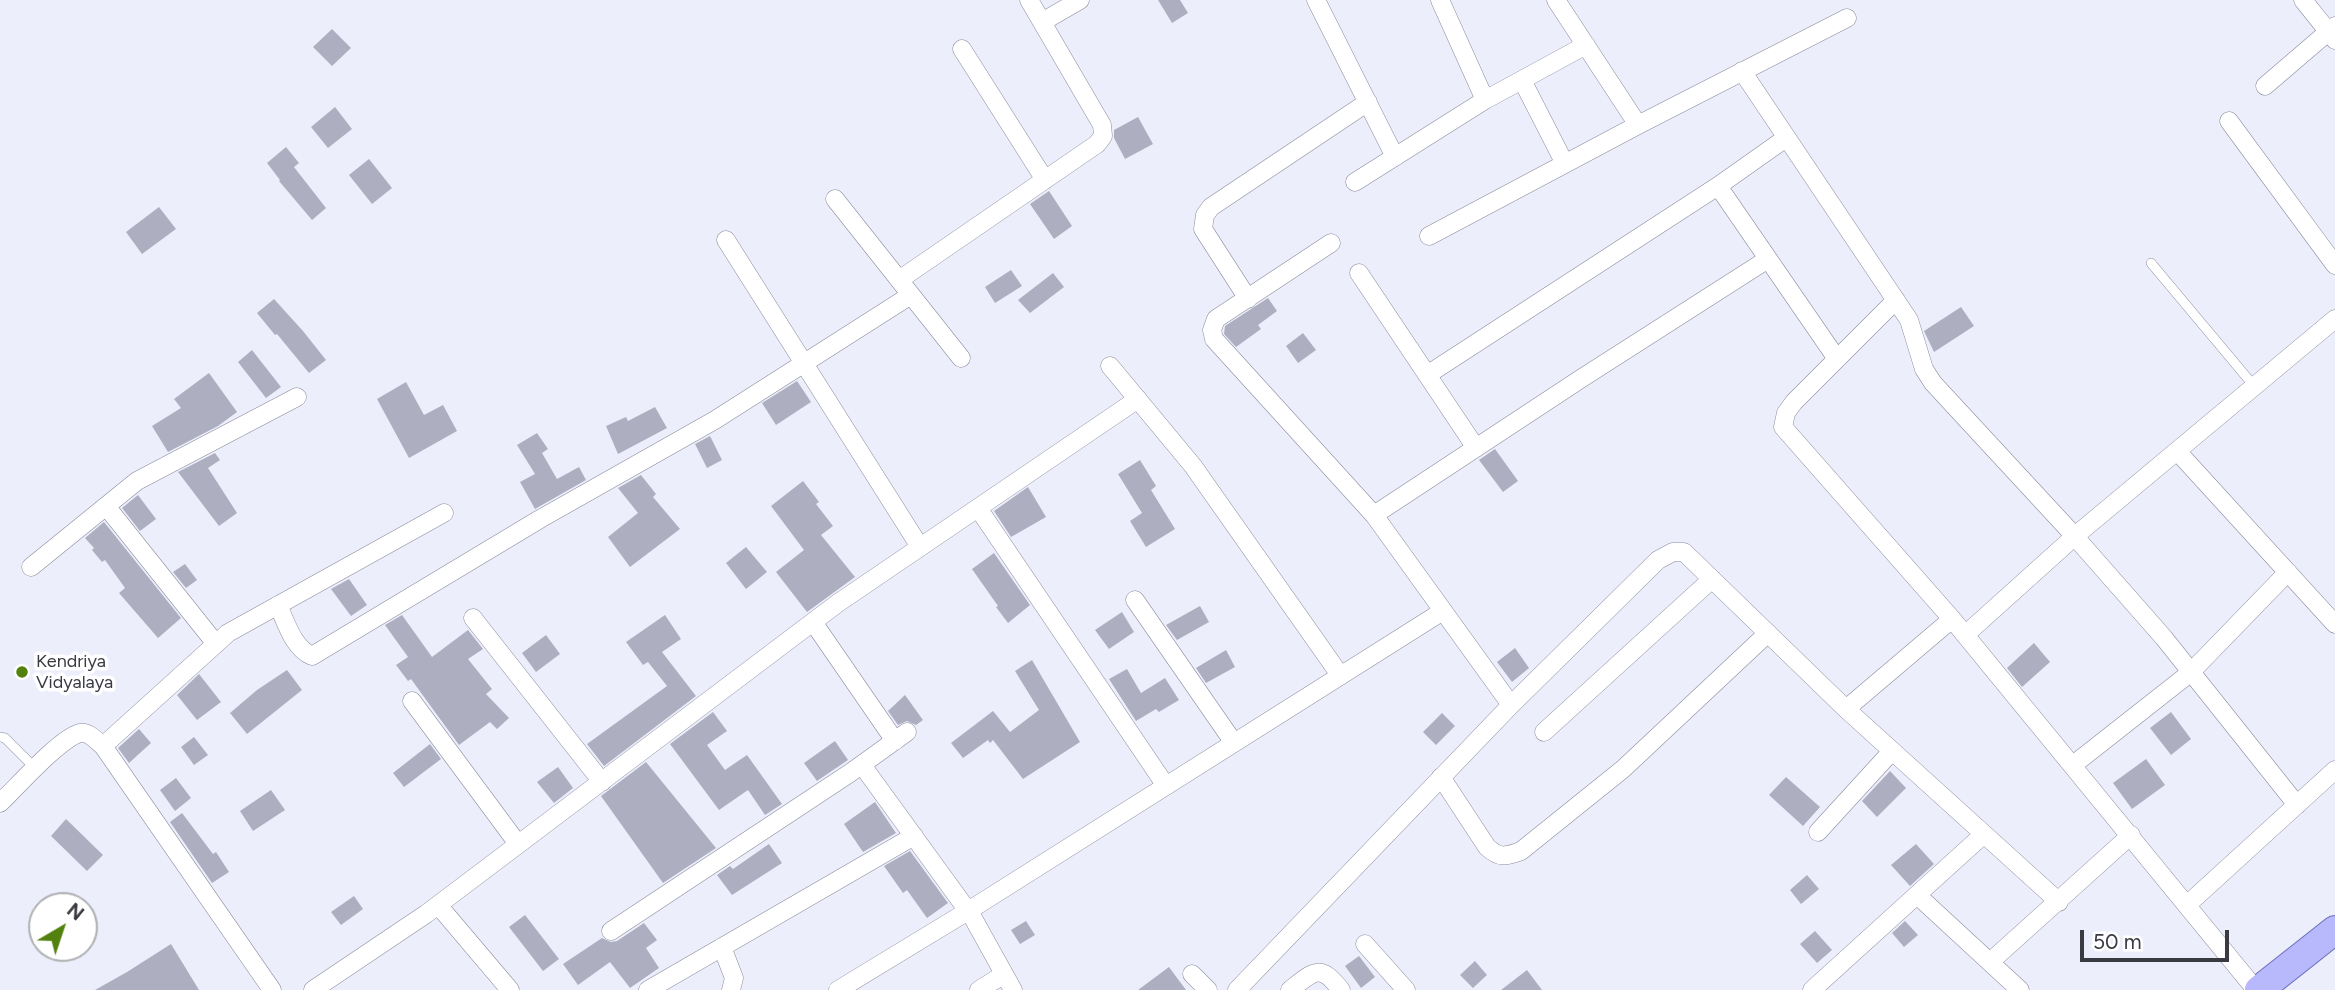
<!DOCTYPE html>
<style>
body{margin:0}
#map{position:relative;width:2335px;height:990px;overflow:hidden;background:#eceefc;font-family:Figtree,sans-serif}
canvas{display:block}
.north{position:absolute;left:28px;top:892px;width:70px;height:70px;box-sizing:border-box;background:#fff;border:2px solid #b0b1b3;border-radius:50%;rotate:39deg;font-size:19px;font-weight:700;line-height:28px;text-align:center;color:#3a3b42}
.north::after{content:'';display:block;margin:auto;width:24px;height:32px;background:#53810e;clip-path:polygon(50% 0,100% 100%,50% 72%,0 100%)}
.scale{position:absolute;left:2080px;top:930px;width:149px;height:32px;box-sizing:border-box;border:4px solid #3a3b42;border-top:0;padding-left:9px;font-size:21px;line-height:24px;white-space:nowrap;color:#3a3b42;-webkit-text-stroke:5px #fff;paint-order:stroke}
</style>
<div id="map">
<canvas width="2335" height="990"></canvas>
<div class="north">N</div>
<div class="scale">50 m</div>
</div>
<script>
const g = document.querySelector('canvas').getContext('2d');
g.lineJoin = 'round';
function paint(path, color) {
  g.fillStyle = color;
  g.fill(path, 'evenodd');
}
function stroke(path, color, width, dash) {
  g.strokeStyle = color;
  g.lineWidth = width;
  g.lineCap = dash ? 'butt' : 'round';
  g.setLineDash(dash || []);
  g.stroke(path);
}
function label(font, color, halo, rows, align = 'center') {
  g.font = font + ' Figtree,sans-serif';
  g.lineWidth = 7;
  g.setLineDash([]);
  g.textBaseline = 'middle';
  g.strokeStyle = halo;
  g.fillStyle = color;
  for (const [text, x, y, turn = 0] of rows) {
    g.save();
    g.translate(x, y);
    g.rotate((+turn || 0) * Math.PI / 180);
    g.textAlign = isNaN(turn) ? turn : align;
    if (halo) g.strokeText(text, 0, 0);
    g.fillText(text, 0, 0);
    g.restore();
  }
}
paint(new Path2D(`
 M1158,0H1180L1188,13L1172,23Z
 M332,29L351,48L332,66L313,47Z
 M335,107L352,129L328,148L311,127Z
 M1138,117L1153,144L1125,159L1114,138V130Z
 M286,147L299,163L294,167L326,208L312,220L279,181L280,180L267,163Z
 M369,159L392,188L372,204L349,175Z
 M1049,191L1072,226L1054,239L1030,204Z
 M159,207L176,229L142,254L126,232Z
 M1011,270L1022,286L995,303L985,287Z
 M1053,273L1064,287L1030,313L1018,300Z
 M1268,298L1277,311L1258,325L1261,329L1236,347L1224,334L1225,326Z
 M274,299L303,331L326,360L309,373L277,334L275,335L257,313Z
 M1961,307L1974,326L1934,352L1924,331Z
 M1303,333L1316,350L1298,363L1286,346Z
 M252,350L281,387L266,398L238,362Z
 M209,373L237,412L218,426L168,452L152,426L181,408L174,399Z
 M797,381L811,402L776,425L762,403Z
 M406,382L424,415L443,405L457,431L409,458L377,399Z
 M655,407L667,428L618,454L606,426L626,417L628,421Z
 M537,433L548,449L542,453L557,479L579,467L586,480L535,509L520,482L535,474L517,445Z
 M710,436L722,460L707,468L695,444Z
 M1495,449L1518,481L1503,492L1479,460Z
 M215,453L220,460L208,468L237,513L219,526L178,472Z
 M1140,460L1156,486L1151,490L1175,529L1146,547L1130,521L1142,513L1118,474Z
 M641,475L656,494L653,497L680,529L630,567L608,537L638,513L618,488Z
 M803,481L819,502L816,504L833,526L821,535L855,577L807,612L776,572L804,550L771,506Z
 M1028,487L1046,517L1011,537L994,511Z
 M138,495L156,519L140,531L122,508Z
 M104,522L181,618L158,638L119,593L125,588L105,560L102,562L92,550L94,548L85,538Z
 M746,547L767,572L746,589L726,563Z
 M994,553L1030,605L1008,623L996,607L998,606L972,569Z
 M185,564L197,580L186,588L173,572Z
 M349,579L367,605L351,616L331,589Z
 M1200,606L1209,622L1177,640L1166,625Z
 M1122,612L1134,632L1109,649L1095,630Z
 M402,615L432,657L468,630L483,649L468,659L492,689L486,694L509,718L497,729L490,722L459,745L411,679L408,681L396,665L408,657L385,625Z
 M665,615L681,639L662,652L696,696L604,766L587,744L667,686L648,662L643,665L626,642Z
 M546,635L560,654L536,672L522,653Z
 M2034,643L2050,662L2022,687L2007,668Z
 M1515,648L1529,668L1512,682L1497,662Z
 M1226,650L1235,667L1206,683L1196,668Z
 M1032,660L1080,742L1023,779L993,740L990,743L988,740L963,758L951,743L993,711L1010,732L1039,710L1015,671Z
 M1127,669L1141,693L1165,678L1179,700L1159,712L1156,709L1136,721L1109,679Z
 M287,670L302,690L247,734L230,713L257,690Z
 M199,674L221,702L197,720L177,695Z
 M905,695L923,720L916,725L907,721L898,725L888,711Z
 M713,712L727,731L707,745L725,770L747,755L782,804L765,815L748,790L719,810L670,744Z
 M2171,712L2191,739L2171,755L2150,728Z
 M1442,713L1455,726L1436,745L1423,732Z
 M139,729L151,743L129,763L118,748Z
 M194,737L208,755L194,765L181,747Z
 M835,741L848,760L817,781L804,763Z
 M430,744L441,759L404,787L393,773Z
 M2146,759L2165,785L2132,809L2113,783Z
 M646,762L716,848L663,883L601,796Z
 M558,767L573,788L554,803L537,782Z
 M1890,771L1906,788L1877,817L1862,801Z
 M1786,777L1820,807L1803,826L1769,795Z
 M176,778L191,798L175,811L160,790Z
 M271,790L285,810L253,831L240,811Z
 M875,802L896,833L863,852L844,824Z
 M182,813L213,854L216,852L229,872L212,883L170,822Z
 M66,819L103,855L87,871L51,836Z
 M769,844L782,863L732,895L717,875L730,866L733,869Z
 M1916,844L1934,864L1910,886L1891,865Z
 M910,851L948,903L927,918L907,890L903,893L884,866Z
 M1807,875L1819,889L1801,904L1790,890Z
 M354,896L363,909L341,925L331,912Z
 M525,915L559,959L543,971L509,927Z
 M1026,921L1035,935L1020,944L1011,930Z
 M1905,921L1918,935L1904,947L1892,933Z
 M644,923L657,940L646,948L659,968L630,988L610,962L578,985L563,964L602,938L611,942L617,941Z
 M1815,931L1832,950L1817,963L1800,944Z
 M171,944L199,990H95L127,972Z
 M1359,956L1375,977L1361,988L1345,966Z
 M1475,961L1487,975L1473,988L1460,975Z
 M1169,967L1186,990H1138Z
 M1527,970L1542,990H1501Z`), '#adafc0');
const lane = new Path2D(`
 M2151,263L2254,386
 M0,737L5,738L35,768`);
const street = new Path2D(`
 M1316,0L1395,157
 M1440,0L1485,100
 M1556,0L1638,125
 M2303,0L2335,40
 M1042,22L1080,0
 M962,49L1045,180
 M1742,71L1909,320L1924,369L1933,383L2069,530L2164,638L2297,805
 M1522,80L1565,164
 M2265,86L2335,26
 M2229,121L2335,265
 M1355,182L1485,100L1586,45
 M1718,186L1837,359
 M835,199L961,358
 M1429,236L1638,125L1847,18
 M726,240L920,547
 M1331,243L1216,319L1212,330L1214,339L1374,515L1511,705
 M1359,273L1476,448
 M899,280L1097,144L1103,136L1102,125L1029,0
 M1248,299L1203,229L1205,215L1211,207L1368,102
 M1896,300L1794,402L1786,413L1783,427L1952,619L2256,990
 M1110,366L1193,466L1340,675
 M1427,375L1718,186L1786,138
 M2177,451L2335,624
 M106,506L216,644
 M978,508L1166,786
 M1374,515L1582,378L1768,259
 M31,567L137,481L297,397
 M1135,600L1234,743
 M278,605C286,622 293,648 312,656L540,519L715,420L911,295
 M473,618L602,782
 M813,622L895,741
 M1965,635L2075,536L2335,319
 M412,701L518,844
 M1846,709L1952,619
 M1544,732L1712,579
 M103,746L228,633L444,513
 M862,765L973,918L1013,990
 M2073,765L2190,673L2288,572
 M1441,777L1487,847C1499,858 1505,857 1521,851L1623,769L1768,633
 M0,803C17,787 59,739 80,733C88,731 97,741 103,746L272,990
 M1818,832L1892,751
 M1917,895L2020,990
 M2188,904L2335,770
 M438,905L510,990
 M611,931L850,773L907,732
 M1365,944L1406,990
 M722,947L734,978L731,990
 M1990,962L2131,835
 M1192,974L1208,990
 M313,990L426,914L838,603L1138,399
 M648,990L914,836
 M838,990L968,911L1443,611
 M979,990L1003,975
 M1237,990L1511,705L1658,560L1673,552H1684L1846,709L2059,902
 M1290,990C1314,971 1320,963 1341,990
 M1812,990L1984,834`);
const primary = new Path2D(`
 M2259,990L2335,930`);
stroke(lane, '#898a9b', 10);
stroke(street, '#898a9b', 19);
stroke(primary, '#6d6ebb', 30);
stroke(lane, '#fff', 9);
stroke(street, '#fff', 18);
stroke(primary, '#b8b8fd', 28);
for (const [x, y, r, color] of [
 [22,672,7,"#53810e"]
]) {
  const dot = new Path2D();
  dot.arc(x, y, r, 0, 2 * Math.PI);
  g.fillStyle = color;
  g.fill(dot);
  stroke(dot, '#fff', 2.5);
}
label('18px', '#3a3b42', '#fff', [
 ["Kendriya",36,662],
 ["Vidyalaya",36,683]
], 'left');
</script>
